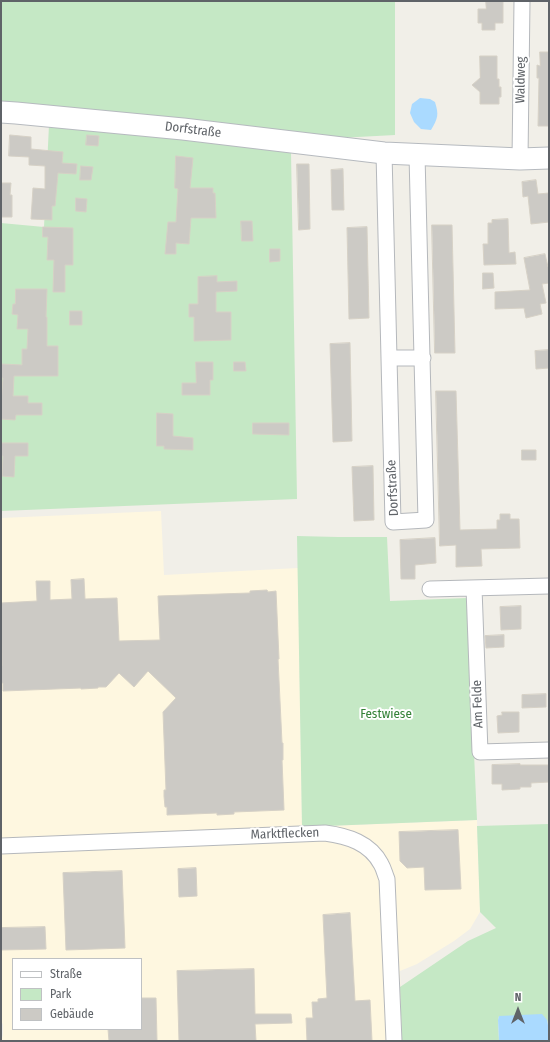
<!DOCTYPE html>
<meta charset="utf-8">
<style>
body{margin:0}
#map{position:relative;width:550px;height:1042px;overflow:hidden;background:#f1efe8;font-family:"Fira Sans Condensed",sans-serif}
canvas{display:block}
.frame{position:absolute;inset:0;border:2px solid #5f6368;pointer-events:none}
.legend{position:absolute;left:12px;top:958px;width:130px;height:72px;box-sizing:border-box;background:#fff;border:1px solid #bfc1c3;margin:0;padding:5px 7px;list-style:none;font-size:12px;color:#5f6368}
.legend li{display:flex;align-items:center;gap:8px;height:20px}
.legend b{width:20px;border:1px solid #bfc1c3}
.north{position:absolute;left:498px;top:990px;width:40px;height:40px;-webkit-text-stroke:3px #fff;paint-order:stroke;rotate:0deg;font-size:11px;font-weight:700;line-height:16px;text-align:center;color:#5f6368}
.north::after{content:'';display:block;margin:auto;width:14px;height:18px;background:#5f6368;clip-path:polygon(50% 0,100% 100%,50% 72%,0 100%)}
</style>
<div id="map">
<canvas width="550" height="1042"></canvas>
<div class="frame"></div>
<ul class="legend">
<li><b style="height:5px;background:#fff"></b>Straße</li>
<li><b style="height:11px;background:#c5e8c5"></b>Park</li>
<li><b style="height:11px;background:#cccac5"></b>Gebäude</li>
</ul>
<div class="north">N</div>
</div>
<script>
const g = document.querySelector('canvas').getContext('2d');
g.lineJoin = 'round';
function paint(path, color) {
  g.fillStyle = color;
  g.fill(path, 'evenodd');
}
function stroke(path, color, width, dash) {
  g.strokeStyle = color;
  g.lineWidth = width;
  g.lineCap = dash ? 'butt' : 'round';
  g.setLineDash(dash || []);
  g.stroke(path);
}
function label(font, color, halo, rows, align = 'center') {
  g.font = font + ' "Fira Sans Condensed",sans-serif';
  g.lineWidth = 4;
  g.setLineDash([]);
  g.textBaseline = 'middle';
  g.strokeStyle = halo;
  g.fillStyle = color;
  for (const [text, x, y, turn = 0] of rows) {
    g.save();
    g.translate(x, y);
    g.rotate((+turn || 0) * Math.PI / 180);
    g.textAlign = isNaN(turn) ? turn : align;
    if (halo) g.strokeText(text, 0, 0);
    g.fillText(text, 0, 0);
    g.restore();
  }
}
paint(new Path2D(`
 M161,511L164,575L298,568L302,827L477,820L480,912L470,929L454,941L417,964L400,971L402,1041H1L3,1035V1024L1,1022V518ZM13,959H141V1029H13Z`), '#fef7e0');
paint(new Path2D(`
 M1,1H395V135L320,139L1,103Z
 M49,125L291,152L297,499L1,511V223L44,227Z
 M297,536L338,537H387L390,601L467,598L477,820L302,827Z
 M549,824V1030L547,1020L499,1016L498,1020L499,1041H402L400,987L468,941L496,928L480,912L477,826Z`), '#c5e8c5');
paint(new Path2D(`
 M420,98L430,99L435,102C439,115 438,118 431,130L421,129L414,122L410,113L412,104Z
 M542,1014L547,1020L549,1030V1041H499L498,1020L499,1016Z`), '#aadaff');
const building = new Path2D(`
 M486,1H503V23H495V30H482V23H478V9H486Z
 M540,52H549V126H538L539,78H537V65L540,66Z
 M480,56H497V79H499V87H501V97H499V104H480V92L472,85L480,78Z
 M10,135L31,137V149L63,152L62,163L77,164L76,174L58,173L55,206H52V220L31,219L33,188L45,189V166L29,165V157L9,156Z
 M87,135L99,136L98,146L86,145Z
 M176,156L193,158L190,188H213V193H215L216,218H191L189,244L176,243V254H165L168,222H176L178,189L175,188Z
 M297,164H309L310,229L299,230Z
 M81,166L93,167L91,180H80Z
 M343,169L344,210H332L331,170Z
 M536,180L538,194L549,193V222L531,224L528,196L523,197L522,182Z
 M1,183H11L10,195H12V217H1Z
 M76,198L87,199L86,212L76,211Z
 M508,219L509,253L515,252L516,264L484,265L483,244H488V223H492V220Z
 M241,221H252L253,241H242Z
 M432,225H452L455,353H435Z
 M43,227L73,228V265H65V292H53L54,260H47L48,237H43Z
 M367,227L369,318L349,319L347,228Z
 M270,249H280V261L270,262Z
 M545,254L548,267H549V283L542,284L546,303L540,304L542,314L526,318L524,308L495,309V292L530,290L524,258Z
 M483,273H493L494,288L483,289Z
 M217,276V282L237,281V291L216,292V312H231V340L194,341V317H189V304H198V277Z
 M16,289H47L46,317H47V346H58V376H14L13,396H28V403H42V415H16L15,420L1,419V403L3,378H1V364L22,365V349H27L28,329H17L18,315L12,314L13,304H15Z
 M70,311H82V325H70Z
 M350,343L352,441L333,442L330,344Z
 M549,350V368L536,369L535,351Z
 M196,362H213V380H210V395H182V383H196Z
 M234,362H245L246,371H234Z
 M436,391H456L460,530L497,529V520H500V514H510V519H519L520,548L481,549L482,566L456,567V545L440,546Z
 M157,413L173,414V436L193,438V450L164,449V446H157Z
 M253,423H289V435L253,434Z
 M1,443H28V456H15L14,477L2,476L3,456H1Z
 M522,450H536V460H522Z
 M373,466L374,520L354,521L352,467Z
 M435,538L436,563L415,565V579H401L400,540Z
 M84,579L85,599L117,598L119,641L160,640L158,596L250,593V591L267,590L268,592L276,591L279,659H278L282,743H283V760H282L284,810L234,812V814L217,815V813L167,815V807H165L164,796V790H166L163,712L176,698L148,671L134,687L119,673L106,687H98V688L81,689V688L3,691V683H1V666H2L1,603L37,601L36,581H50V600L72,599L71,580Z
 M521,606V629L501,630L500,607Z
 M504,635V647L486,648L485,636Z
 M546,694V707L522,708V695Z
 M502,712H519V732L498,733L497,716L502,715Z
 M520,764V765H549V782L531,783V787H520V789L502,790V784H492V765Z
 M458,830L461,889L425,890L424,867L407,868L400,861L399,832Z
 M196,868L197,896L179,897L178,869Z
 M122,871L125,948L66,950L63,873Z
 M350,913L355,1001L370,1000L372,1041H307L306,1018H313L312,1002H318V999L327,998L323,915Z
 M45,927L46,949L1,950V928Z
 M254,969L255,1014H291L292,1023L255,1024L256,1041H179L177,971Z
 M141,998H156L157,1041H109L108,1029H141Z`);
paint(building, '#cccac5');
stroke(building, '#d6d1c6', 1);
const street = new Path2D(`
 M384,153L393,522L426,520L417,155
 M520,159L522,1
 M389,358H423
 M474,588L480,752L549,750
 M430,589L549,586
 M1,846L325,833C348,836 370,843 381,864C384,869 385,875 387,879L394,1041`);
const secondary = new Path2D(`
 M1,112L16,113L183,129L384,153L520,159L549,158`);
stroke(street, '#b5b8bc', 17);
stroke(secondary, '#b6babf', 23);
stroke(street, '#fff', 15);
stroke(secondary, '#fff', 21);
label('13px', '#5f6368', '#fff', [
 ["Waldweg",521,80,-89],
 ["Dorfstraße",193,130,7],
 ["Dorfstraße",393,488,-93],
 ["Am Felde",478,704,-92],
 ["Marktflecken",285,834,-2]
]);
label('13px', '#348238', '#fff', [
 ["Festwiese",386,714]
]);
</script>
